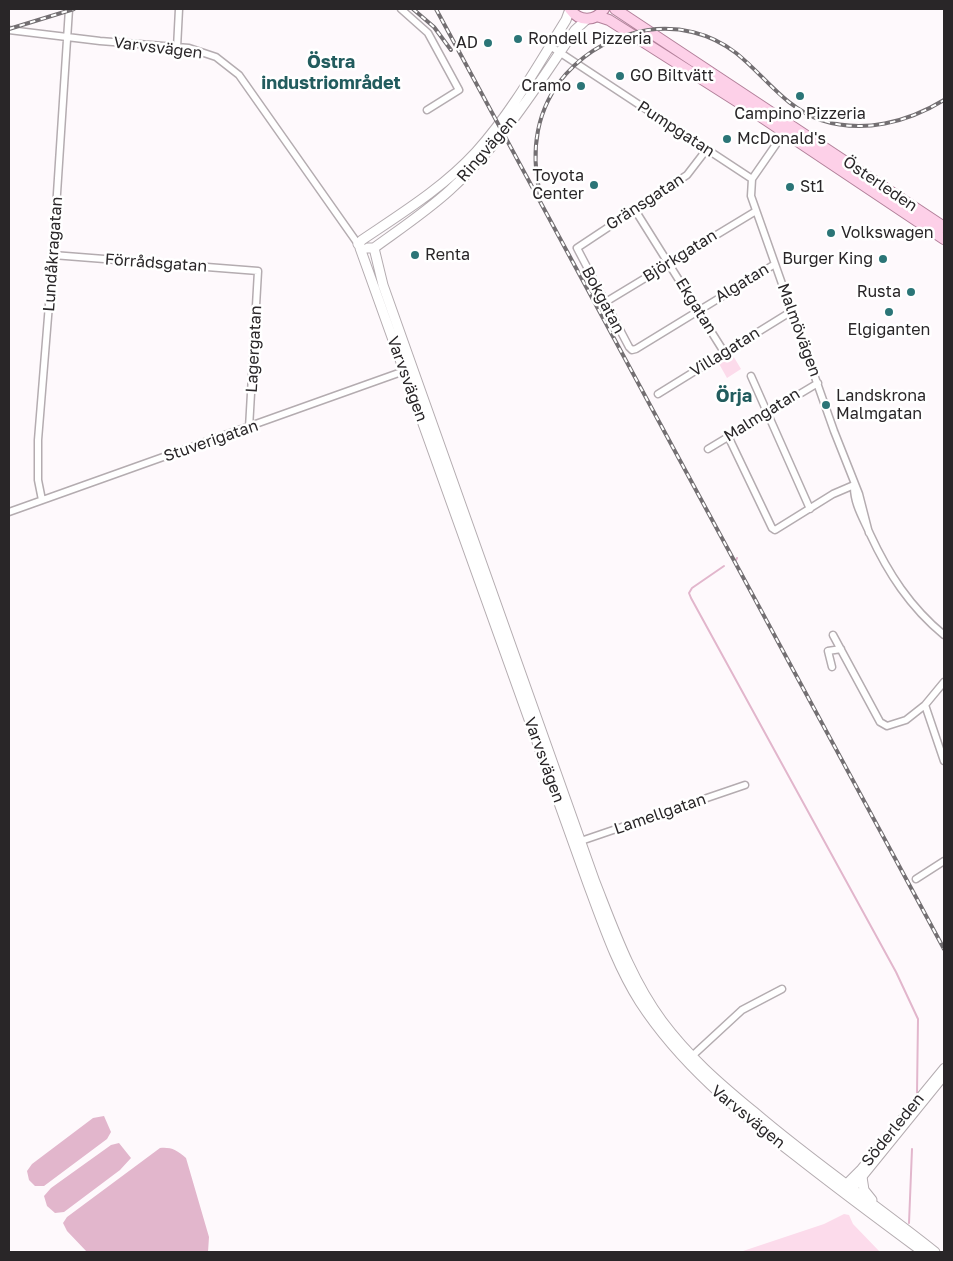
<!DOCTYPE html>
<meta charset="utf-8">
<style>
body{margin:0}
#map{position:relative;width:953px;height:1261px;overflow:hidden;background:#fef9fc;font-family:"Golos Text",sans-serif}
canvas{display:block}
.frame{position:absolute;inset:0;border:10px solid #292628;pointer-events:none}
</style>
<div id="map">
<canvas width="953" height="1261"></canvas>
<div class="frame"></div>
</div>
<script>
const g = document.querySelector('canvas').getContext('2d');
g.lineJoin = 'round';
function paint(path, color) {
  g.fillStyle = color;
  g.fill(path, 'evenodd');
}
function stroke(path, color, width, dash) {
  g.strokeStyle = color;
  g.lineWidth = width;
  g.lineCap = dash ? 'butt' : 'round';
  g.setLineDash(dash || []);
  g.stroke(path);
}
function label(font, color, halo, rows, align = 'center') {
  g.font = font + ' "Golos Text",sans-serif';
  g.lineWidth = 5;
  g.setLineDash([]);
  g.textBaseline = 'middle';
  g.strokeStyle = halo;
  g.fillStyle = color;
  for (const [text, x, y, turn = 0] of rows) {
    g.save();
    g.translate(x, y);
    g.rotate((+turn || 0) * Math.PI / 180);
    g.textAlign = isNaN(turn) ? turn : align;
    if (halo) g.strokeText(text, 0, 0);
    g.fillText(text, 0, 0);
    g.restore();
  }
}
paint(new Path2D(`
 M732,354L741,369L727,378L718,362Z
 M844,1214L849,1215L853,1224L880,1252H740L824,1224Z`), '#fcdbeb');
paint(new Path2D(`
 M104,1116L111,1132L107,1139L44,1186H35L29,1180L27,1171L32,1164L93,1118Z
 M119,1143L131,1158L120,1170L64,1212L55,1213L47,1206L44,1196L51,1188L111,1145Z
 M160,1148C171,1147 177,1150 186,1158L209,1237L208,1252H87L67,1231L63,1223L67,1217Z`), '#e2b6cc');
stroke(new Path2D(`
 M736,560L737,558
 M724,566L692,588L689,593L691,598L896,972L918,1019L917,1093
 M909,1223L912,1149`), '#e2b6cc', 2);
const minor = new Path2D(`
 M401,9L428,33L459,90L427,110
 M9,30L100,41L189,48L216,57L239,75L358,244
 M550,46L752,179
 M177,48L179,9
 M786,130L752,179L751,196L834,431L859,494L869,533
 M707,149L687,175L577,248L629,347L632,350L636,349L775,264
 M635,210L724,352
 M53,255L258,271L249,428
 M604,303L756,211
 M751,376L810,509
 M658,394L792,311
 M728,436L772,528L775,530L833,494L854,485
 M708,449L818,383
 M854,487C854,504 863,518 870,534C888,573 910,607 944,635
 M42,500L38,480V440L53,255L69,9
 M9,512L407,370
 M833,635L880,722L887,726L906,720L925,705
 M832,667L828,651L841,649
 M944,682L925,705L944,761
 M578,842L745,785
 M916,879L944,861
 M690,1058L742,1010L782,989`);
const tertiary = new Path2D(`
 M842,1188L861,1169L944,1068
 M850,1192L944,1076`);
const secondary = new Path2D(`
 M360,248L588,884C603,924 617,966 640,1002C681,1065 737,1110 796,1156C838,1189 881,1221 923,1252
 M368,248H374C400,229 427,211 450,190C501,144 537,86 575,30L587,19
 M374,248L383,285L595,882C614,930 631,979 662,1021C688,1056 719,1083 753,1111C811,1161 875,1204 935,1252
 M363,250L358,244L362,240C402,213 444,187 476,152C512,112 538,65 566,20L570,9
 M862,1177L864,1190L872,1200`);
const primary = new Path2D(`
 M570,9C579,22 595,22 604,9
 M615,9L944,227
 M597,16L609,20L760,116L944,239`);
stroke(minor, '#b4acb0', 9);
stroke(tertiary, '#b4acb0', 10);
stroke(secondary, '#b4acb0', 11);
stroke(primary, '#b2809a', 12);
stroke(minor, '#fff', 6);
stroke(tertiary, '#fff', 8);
stroke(secondary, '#fff', 9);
stroke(primary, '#fdd0e8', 10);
const rail = new Path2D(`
 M413,9L434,27L451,50
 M436,9L944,949
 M9,29L74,9
 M540,194C530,151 536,108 566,74C609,26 683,12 736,53C765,76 785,108 821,120C863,134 908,122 944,100`);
stroke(rail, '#736f72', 4);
stroke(rail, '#fff', 2, [5.5]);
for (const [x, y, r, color] of [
 [518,39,5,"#2b7577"],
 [488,43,5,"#2b7577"],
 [620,76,5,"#2b7577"],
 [581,86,5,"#2b7577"],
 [800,96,5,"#2b7577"],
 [727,139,5,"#2b7577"],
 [594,185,5,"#2b7577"],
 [790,187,5,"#2b7577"],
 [831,233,5,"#2b7577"],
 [415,255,5,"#2b7577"],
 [883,259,5,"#2b7577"],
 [911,292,5,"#2b7577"],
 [889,312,5,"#2b7577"],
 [826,405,5,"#2b7577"]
]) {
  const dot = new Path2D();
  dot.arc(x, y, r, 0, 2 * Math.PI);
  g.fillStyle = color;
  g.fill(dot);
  stroke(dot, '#fff', 2);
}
label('16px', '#292628', '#fff', [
 ["Rondell Pizzeria",528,39],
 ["AD",478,43,"right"],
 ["GO Biltvätt",630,76],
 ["Cramo",571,86,"right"],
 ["Campino Pizzeria",800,114,"center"],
 ["McDonald's",737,139],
 ["Toyota",584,176,"right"],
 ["Center",584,194,"right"],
 ["St1",800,187],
 ["Volkswagen",841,233],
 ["Renta",425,255],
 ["Burger King",873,259,"right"],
 ["Rusta",901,292,"right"],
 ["Elgiganten",889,330,"center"],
 ["Landskrona",836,396],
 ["Malmgatan",836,414]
], 'left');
label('16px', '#292628', '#fff', [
 ["Varvsvägen",158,48,7],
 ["Pumpgatan",676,129,33],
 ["Ringvägen",487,149,-49],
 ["Österleden",880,184,34],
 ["Gränsgatan",645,202,-33],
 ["Lundåkragatan",53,254,-86],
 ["Björkgatan",680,256,-32],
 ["Förrådsgatan",156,263,4],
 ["Algatan",742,283,-31],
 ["Bokgatan",603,300,62],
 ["Ekgatan",696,306,58],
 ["Malmövägen",799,330,70],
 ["Lagergatan",254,349,-87],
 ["Villagatan",725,352,-32],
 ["Varvsvägen",407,379,70],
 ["Malmgatan",762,415,-32],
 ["Stuverigatan",211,441,-19],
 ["Varvsvägen",544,760,70],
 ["Lamellgatan",660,814,-19],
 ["Varvsvägen",748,1117,39],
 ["Söderleden",893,1130,-51]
]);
label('bold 18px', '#225c5e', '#fff', [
 ["Östra",331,62],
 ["industriområdet",331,83],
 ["Örja",734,396]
]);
</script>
